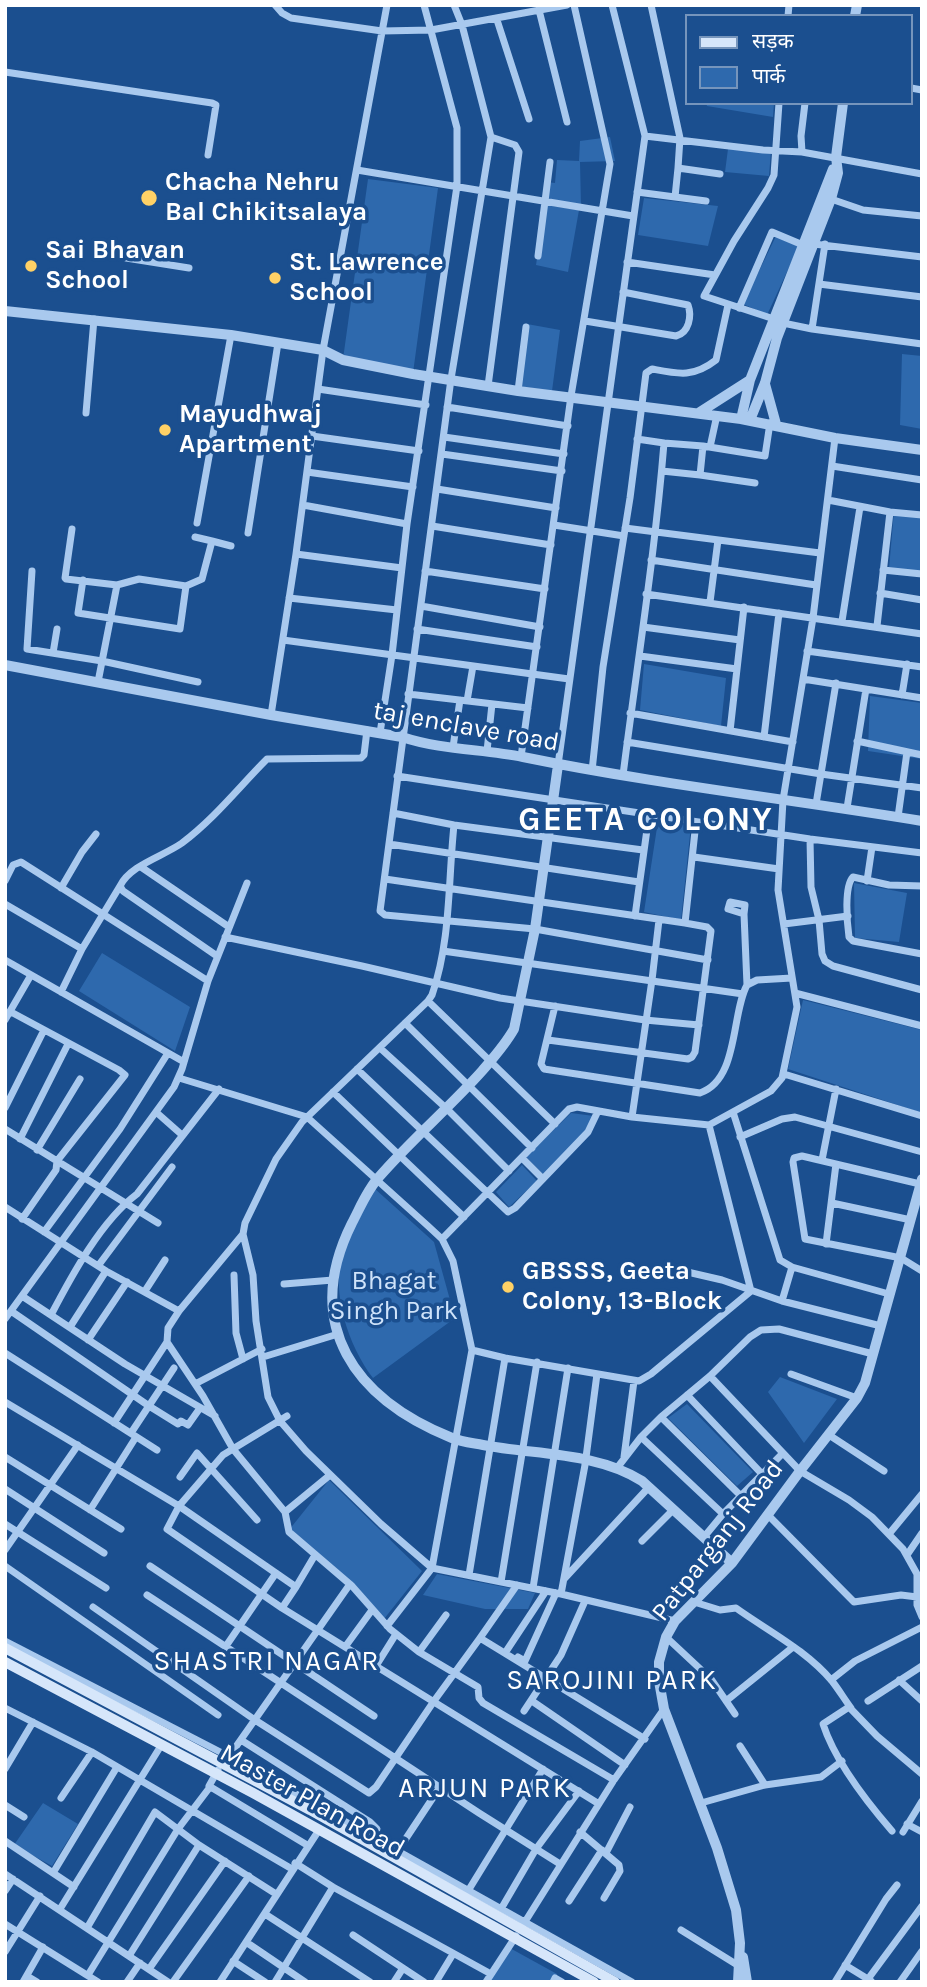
<!DOCTYPE html>
<meta charset="utf-8">
<style>
body{margin:0}
#map{position:relative;width:927px;height:1987px;overflow:hidden;background:#1b4f8f;font-family:Karla,"Noto Sans Devanagari",sans-serif}
canvas{display:block}
.frame{position:absolute;inset:0;border:7px solid #fff;pointer-events:none}
.legend{position:absolute;left:685px;top:14px;width:228px;height:91px;box-sizing:border-box;background:#1b4f8f;border:2px solid #7695bc;margin:0;padding:9px 12px;list-style:none;font-size:21px;color:#fff}
.legend li{display:flex;align-items:center;gap:14px;height:35px}
.legend b{width:35px;border:2px solid #7695bc}
</style>
<div id="map">
<canvas width="927" height="1987"></canvas>
<div class="frame"></div>
<ul class="legend">
<li><b style="height:9px;background:#d6e6fa"></b>सड़क</li>
<li><b style="height:19px;background:#2e69ad"></b>पार्क</li>
</ul>
</div>
<script>
const g = document.querySelector('canvas').getContext('2d');
g.lineJoin = 'round';
function paint(path, color) {
  g.fillStyle = color;
  g.fill(path, 'evenodd');
}
function stroke(path, color, width, dash) {
  g.strokeStyle = color;
  g.lineWidth = width;
  g.lineCap = dash ? 'butt' : 'round';
  g.setLineDash(dash || []);
  g.stroke(path);
}
function label(font, color, halo, rows, align = 'center') {
  g.font = font + ' Karla,sans-serif';
  g.lineWidth = 7;
  g.setLineDash([]);
  g.textBaseline = 'middle';
  g.strokeStyle = halo;
  g.fillStyle = color;
  for (const [text, x, y, turn = 0] of rows) {
    g.save();
    g.translate(x, y);
    g.rotate((+turn || 0) * Math.PI / 180);
    g.textAlign = isNaN(turn) ? turn : align;
    if (halo) g.strokeText(text, 0, 0);
    g.fillText(text, 0, 0);
    g.restore();
  }
}
paint(new Path2D(`
 M706,103H774L773,117L707,106Z
 M610,137L615,161L580,162L581,207L547,198V182L555,183L557,160L579,161L580,141Z
 M728,149L771,151L769,176L725,172Z
 M368,179L438,188L413,373L343,359Z
 M644,198L718,206L708,246L638,235Z
 M545,205L579,210L568,272L536,265Z
 M776,236L799,246L767,315L743,304Z
 M527,324L560,330L552,391L518,386Z
 M902,354L922,356V429L900,425Z
 M894,511L922,516V572L889,569Z
 M644,664L726,678L721,726L640,710Z
 M870,696L922,703V759L868,751Z
 M658,821L691,825L681,920L644,912Z
 M854,883L907,893L899,942L855,938Z
 M102,953L190,1007L175,1051L79,991Z
 M803,1000L922,1030V1113L788,1069Z
 M571,1113L594,1116L587,1131L544,1175L526,1157Z
 M522,1165L537,1181L509,1207L496,1192Z
 M374,1188L434,1242L455,1318L373,1378C349,1347 329,1290 344,1251C353,1229 365,1209 374,1188Z
 M780,1377L837,1399L804,1443L768,1392Z
 M687,1404L753,1472L737,1486L668,1418Z
 M329,1480L422,1571L384,1619L341,1577L289,1530Z
 M437,1574L535,1593L528,1609H485L423,1595Z
 M43,1803L78,1824L52,1866L14,1845Z
 M508,1947L557,1974L553,1982H486Z`), '#2e69ad');
stroke(new Path2D(`
 M275,5L282,13L291,18L382,31L431,30L567,5
 M454,5L462,25L491,137L451,379L380,911L385,915L535,929L708,960
 M651,5L680,138L678,168
 M539,10L567,122
 M788,16L789,5
 M497,20L529,119
 M5,72L212,103L216,105L208,155
 M911,88L922,90
 M645,136L763,150L802,152L922,174
 M802,152L801,136L805,103
 M357,170L633,216
 M637,192L675,197L678,168L720,174
 M675,197L706,201
 M831,199L863,210L922,216
 M814,244L922,257
 M538,256L550,162
 M126,258L189,268
 M627,262L715,275
 M819,284L922,297
 M739,308L772,232L803,245
 M774,319L704,296L734,241L768,188L774,175L779,103
 M585,321L676,336C689,333 692,316 688,305L623,292
 M783,323L812,329L922,344
 M812,329L825,244
 M488,386L519,152L515,145L491,137
 M318,389L426,405
 M518,391L526,327
 M447,407L568,426
 M86,413L94,319
 M312,436L419,451
 M444,437L564,454
 M703,446L765,456L770,423
 M710,447L717,415
 M442,454L562,471
 M832,466L922,480
 M662,471L700,475L703,446L664,443
 M307,472L413,487
 M700,475L755,483
 M437,489L556,508
 M828,500L890,512L922,515
 M303,505L407,524
 M197,523L231,335
 M554,525L624,536
 M432,526L551,545
 M625,528L820,553
 M72,529L65,578L66,579L117,585L139,579L186,586L180,629L78,613L83,580
 M248,533L278,343
 M212,541L231,546
 M296,554L402,568
 M651,560L816,585
 M883,570L922,574
 M32,571L27,649L102,661L198,682
 M425,571L545,589
 M186,586L202,579L212,541L195,537
 M880,593L922,600
 M646,594L922,634
 M289,598L397,610
 M710,602L718,540
 M421,606L540,627
 M842,621L860,507
 M877,626L890,512
 M643,627L740,640
 M417,629L537,647
 M283,640L569,679
 M807,651L922,667
 M53,653L57,629
 M640,656L737,669
 M803,679L922,698
 M98,682L117,585
 M408,694L528,708
 M902,695L907,664
 M467,701L473,666
 M630,713L793,742
 M271,715L296,554L323,350L387,5
 M730,731L744,607
 M380,733L392,655L407,524L457,186V128L424,5
 M764,737L779,613
 M857,741L922,755
 M627,742L821,774L922,788
 M453,747L460,700
 M487,751L492,704
 M521,757L571,396L610,164L574,5
 M558,765L645,136L612,5
 M592,771L603,667L630,498L646,373L652,369C678,374 693,378 716,360L728,305
 M623,775C637,665 655,554 664,443L637,439
 M397,776L810,839L922,853
 M816,804L836,683
 M847,808L866,689
 M393,813L454,825L643,850
 M898,817L907,752
 M454,825C448,882 451,940 432,995L428,1001L302,1122L276,1159L245,1223L243,1234L253,1275L256,1321L268,1397L280,1421L306,1451L381,1524L432,1568L561,1594L675,1621
 M810,839L811,887L819,920L822,954L825,961L833,966L922,990
 M389,844L639,882
 M694,857L779,869
 M141,867L229,927
 M385,879L685,923L707,927L711,931L695,1052L692,1057L688,1059L548,1040
 M5,881L13,865L21,862L208,981
 M867,881L872,847
 M922,886L889,885L853,877C844,886 847,923 849,937L853,941L922,954
 M61,888L82,852L96,834
 M5,904L82,949
 M744,914L745,905L730,902L728,909L744,914L747,985
 M635,916L649,815
 M685,923L696,822
 M784,924L848,916
 M225,937L362,966L500,998L645,1020L699,1025
 M443,951L743,994
 M217,956L123,891L120,886C130,865 164,856 182,843C215,818 239,787 267,759L361,758L364,755L367,730
 M5,960L184,1062
 M61,992L82,949L120,886
 M795,993L922,1026
 M428,1001L555,1124
 M555,1006L541,1064L544,1069L700,1093C739,1080 731,1014 747,985L757,980L792,978
 M11,1012L119,1070L125,1075L57,1161L56,1170L22,1219
 M5,1020L31,975
 M405,1023L532,1148
 M380,1048L447,1109L509,1171
 M357,1069L508,1212L515,1208L588,1132L598,1111
 M784,1074L922,1116
 M179,1078L307,1117L428,1226L442,1239L453,1261L472,1350L432,1568L387,1626
 M333,1092L464,1217
 M5,1108L44,1030
 M156,1112L182,1135
 M733,1112L780,1260L792,1267L889,1294
 M632,1117L652,980L659,920
 M5,1129L158,1223
 M740,1137L782,1119L795,1117L922,1152
 M20,1139L68,1044
 M37,1150L80,1079
 M522,1158L543,1179
 M822,1160L836,1089
 M920,1184L802,1156L794,1158L793,1162L805,1239L901,1258L922,1271
 M832,1203L911,1220
 M5,1207L106,1271L179,1311
 M44,1232L120,1129L168,1053
 M243,1234L179,1311L168,1328L167,1342L203,1396L233,1449L285,1512L289,1532L352,1586L390,1629L419,1652L478,1687L479,1698L483,1703L614,1780
 M442,1239L569,1109L577,1107L632,1117L709,1125L771,1091L782,1078L797,1007L778,890L783,800L813,618L835,438
 M826,1244L836,1164
 M98,1266L172,1167
 M683,1271L722,1280L782,1301L881,1326
 M234,1275L236,1333L243,1359
 M284,1284L333,1280
 M145,1291L165,1260
 M22,1296L125,1364L215,1416
 M782,1301L792,1267
 M11,1311L149,1406L178,1424L181,1421L188,1425L200,1408
 M51,1315C72,1275 101,1221 137,1194L219,1089
 M5,1319L174,1087L182,1069L208,981L247,883
 M70,1327L106,1271
 M88,1340L127,1282
 M472,1350L505,1358L639,1381L651,1374L751,1291L709,1125
 M5,1353L157,1450
 M263,1357L338,1334
 M791,1374L857,1398
 M710,1376L800,1471L849,1500L872,1517L903,1549L917,1574V1605L922,1617
 M195,1384L262,1349
 M687,1395L762,1474
 M5,1402L179,1506L296,1587L282,1608
 M287,1416L223,1455L179,1506L167,1529L282,1608L599,1804
 M661,1417L741,1496
 M114,1423L167,1342
 M131,1433L174,1368
 M829,1435L884,1471
 M641,1437L723,1514
 M5,1457L121,1529
 M624,1457L634,1381
 M617,1468L641,1437L661,1417L710,1376L750,1337L761,1330L779,1329L873,1354
 M180,1477L197,1453L257,1520
 M5,1489L104,1553
 M90,1510L136,1437
 M285,1512L330,1475
 M767,1514L854,1602L901,1595L917,1597L919,1593
 M5,1524L106,1588
 M889,1534L922,1494
 M704,1537L723,1514L782,1454
 M642,1541L674,1509
 M5,1550L78,1445
 M907,1555L922,1533
 M5,1566L218,1715
 M150,1566L374,1716
 M469,1575L505,1358
 M564,1579L649,1487
 M501,1582L537,1362
 M296,1587L315,1555
 M533,1588L568,1368
 M561,1594L585,1465L597,1374
 M147,1595L479,1813L560,1864
 M694,1602L720,1610L736,1608C768,1631 806,1650 832,1681C839,1690 845,1700 851,1708
 M93,1607L255,1720L369,1793L376,1787L434,1701L480,1638L645,1739
 M666,1637L711,1679L735,1714
 M480,1638L517,1585
 M5,1641L228,1756L632,1982
 M226,1646L276,1573
 M345,1647L372,1610
 M419,1652L446,1615
 M505,1653L546,1591
 M518,1657L525,1661L556,1593
 M376,1666L396,1634
 M831,1680L855,1661L922,1627
 M899,1680L922,1701
 M532,1701L625,1765
 M726,1701L793,1647
 M868,1701L922,1666
 M5,1708L92,1752L292,1869
 M524,1711L561,1655L585,1601
 M241,1740L370,1822L377,1829L370,1842
 M740,1746L765,1785
 M228,1758L350,1584
 M5,1769L33,1722
 M218,1770L209,1786L307,1845
 M61,1798L92,1752
 M701,1803L765,1785L821,1777L842,1761
 M5,1805L24,1817
 M907,1824L922,1832
 M892,1831C866,1801 835,1761 823,1724L849,1707L877,1736L922,1774
 M580,1832L619,1865L620,1871L604,1898
 M903,1832L922,1801
 M5,1841L74,1887
 M397,1852L440,1787
 M606,1853L630,1807
 M295,1863L333,1887L491,1974
 M53,1873L117,1767
 M5,1874L168,1982
 M5,1891L13,1879
 M468,1891L543,1769
 M569,1901L602,1850
 M60,1909L162,1744
 M501,1909L536,1849L579,1791
 M265,1914L370,1982
 M5,1924L98,1982
 M523,1925L614,1780L664,1709
 M87,1928L155,1812L199,1845L276,1894
 M681,1930L739,1966
 M353,1935L424,1982
 M246,1942L305,1982
 M5,1952L40,1896
 M129,1956L199,1845
 M233,1961L265,1982
 M845,1965L871,1981
 M149,1969L225,1861
 M88,1975L178,1829L210,1787
 M27,1976L37,1982
 M868,1979L922,1906
 M23,1982L43,1947
 M127,1982L140,1963
 M173,1982L249,1876
 M220,1982L319,1830
 M275,1982L333,1887
 M394,1982L403,1968
 M436,1982L453,1954
 M486,1982L516,1936
 M553,1982L555,1978L562,1982
 M835,1982L886,1899L897,1885
 M900,1982L922,1951`), '#a9c9ee', 7);
stroke(new Path2D(`
 M855,16L857,5
 M5,311L231,335L323,350L343,360L413,374L518,391L741,419L835,438L922,450
 M765,384L776,424
 M700,412L750,380
 M741,419L750,380L833,169
 M750,420L765,383L777,338L831,199L838,173L836,157L843,103
 M5,665L271,715L402,737C441,750 483,749 523,757C655,784 789,799 922,821
 M558,765L535,929L514,1029C505,1045 494,1057 482,1071C449,1108 411,1140 379,1177C367,1190 360,1208 352,1223C301,1325 355,1399 452,1438C462,1442 473,1443 483,1445C535,1455 597,1452 642,1481L732,1563
 M743,1957L747,1982
 M738,1982L740,1943L736,1910L717,1848L664,1709L659,1681V1662L666,1637L675,1621L732,1563L800,1471L857,1398L865,1383L922,1179`), '#a9c9ee', 10);
stroke(new Path2D(`
 M5,1648L310,1810L615,1982
 M5,1662L253,1793L594,1982`), '#d6e6fa', 10);
for (const [x, y, r, color] of [
 [149,198,9,"#ffd166"],
 [31,266,7,"#ffd166"],
 [275,278,7,"#ffd166"],
 [165,430,7,"#ffd166"],
 [508,1287,7,"#ffd166"]
]) {
  const dot = new Path2D();
  dot.arc(x, y, r, 0, 2 * Math.PI);
  g.fillStyle = color;
  g.fill(dot);
  stroke(dot, '#1b4f8f', 2.5);
}
label('bold 26px', '#fff', '#1b4f8f', [
 ["Chacha Nehru",165,183],
 ["Bal Chikitsalaya",165,213],
 ["Sai Bhavan",45,251],
 ["School",45,281],
 ["St. Lawrence",289,263],
 ["School",289,293],
 ["Mayudhwaj",179,415],
 ["Apartment",179,445],
 ["GBSSS, Geeta",522,1272],
 ["Colony, 13-Block",522,1302]
], 'left');
label('26px', '#fff', '#1b4f8f', [
 ["taj enclave road",466,727,10],
 ["Patparganj Road",718,1541,-52],
 ["Master Plan Road",312,1801,29]
]);
label('26px', '#cfe3fa', '#1b4f8f', [
 ["Bhagat",394,1282],
 ["Singh Park",394,1312]
]);
g.letterSpacing = '2px';
label('28px', '#fff', '#1b4f8f', [
 ["SHASTRI NAGAR",267,1662],
 ["SAROJINI PARK",612,1681],
 ["ARJUN PARK",485,1789]
]);
g.letterSpacing = '0px';
g.letterSpacing = '2px';
label('bold 33px', '#fff', '#1b4f8f', [
 ["GEETA COLONY",646,821]
]);
g.letterSpacing = '0px';
</script>
